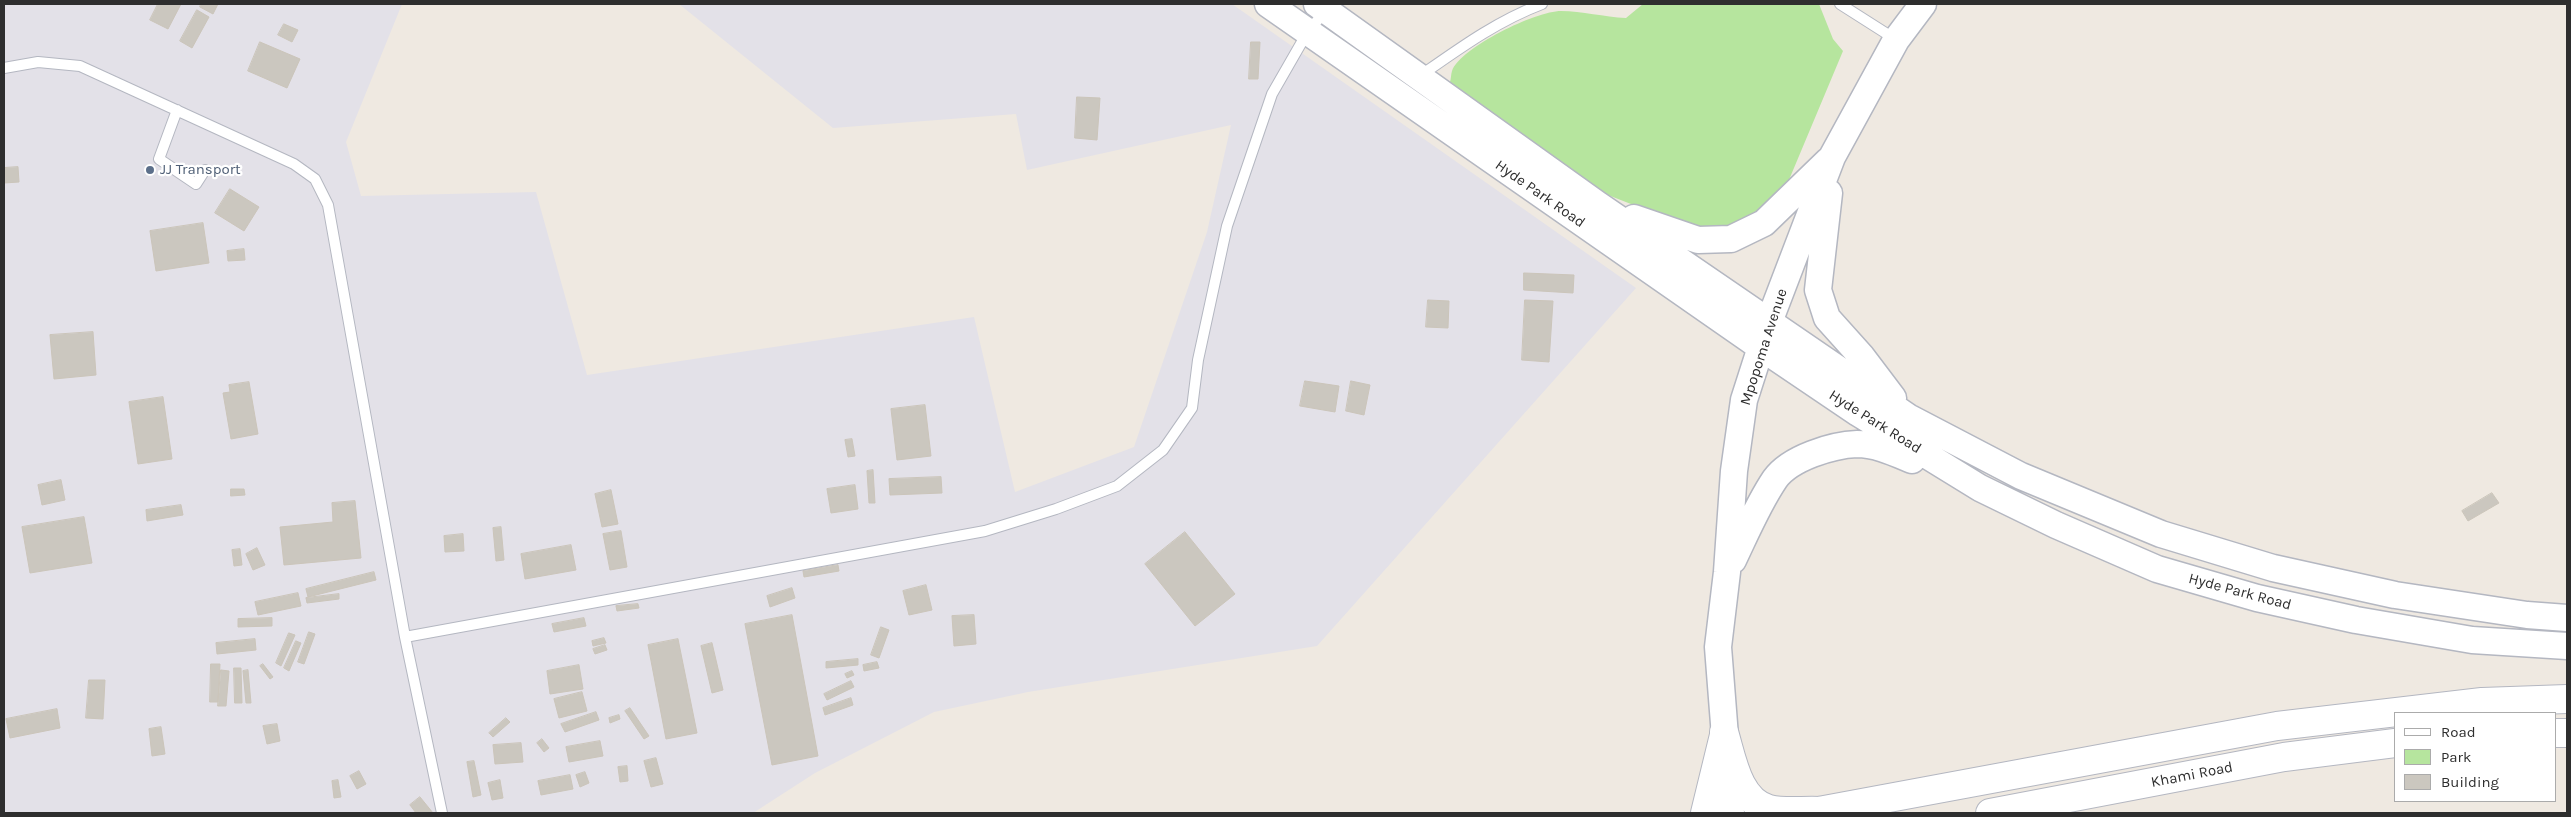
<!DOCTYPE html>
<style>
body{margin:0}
#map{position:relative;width:2571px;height:817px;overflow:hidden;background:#efe9e1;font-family:Karla,sans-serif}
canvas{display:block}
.frame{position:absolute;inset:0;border:5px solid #2e2e2e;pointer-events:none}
.legend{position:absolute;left:2394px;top:712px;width:162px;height:90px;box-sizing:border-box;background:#fff;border:1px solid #ababab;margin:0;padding:6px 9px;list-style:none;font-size:15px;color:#2e2e2e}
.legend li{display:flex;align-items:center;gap:10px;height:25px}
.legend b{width:25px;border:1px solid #ababab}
</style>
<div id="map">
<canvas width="2571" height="817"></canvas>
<div class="frame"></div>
<ul class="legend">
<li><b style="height:6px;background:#fff"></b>Road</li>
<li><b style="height:14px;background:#b6e59e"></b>Park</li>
<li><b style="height:14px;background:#cbc7bf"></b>Building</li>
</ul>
</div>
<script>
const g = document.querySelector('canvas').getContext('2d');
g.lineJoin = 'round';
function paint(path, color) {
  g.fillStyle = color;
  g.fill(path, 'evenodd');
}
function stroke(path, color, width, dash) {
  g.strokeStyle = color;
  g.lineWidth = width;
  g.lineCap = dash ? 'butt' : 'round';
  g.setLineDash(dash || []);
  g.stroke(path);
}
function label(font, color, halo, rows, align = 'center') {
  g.font = font + ' Karla,sans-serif';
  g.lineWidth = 4.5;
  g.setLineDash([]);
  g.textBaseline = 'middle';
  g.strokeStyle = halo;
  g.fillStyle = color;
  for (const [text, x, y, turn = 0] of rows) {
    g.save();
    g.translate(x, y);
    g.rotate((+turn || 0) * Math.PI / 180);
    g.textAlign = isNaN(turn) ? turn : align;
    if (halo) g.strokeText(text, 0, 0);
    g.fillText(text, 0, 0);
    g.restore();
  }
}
paint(new Path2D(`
 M4,4H402L346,142L361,196L536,192L587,375L974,317L1015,492L1134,447L1207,232L1231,125L1027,170L1016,114L833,128L679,4H1232L1636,288L1317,646L1028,692L934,712L815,773L753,813H4Z`), '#e3e1e8');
paint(new Path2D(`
 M1643,4H1819L1833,39L1843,51L1786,187L1763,215L1734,229L1700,231L1590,188L1450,82C1451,79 1451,74 1452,71C1461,47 1536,11 1561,11C1582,11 1604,17 1626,18Z`), '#b6e59e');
const building = new Path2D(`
 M158,4H181L168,29L150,20Z
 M201,4H218L213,14L200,7Z
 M197,10L209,17L192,48L180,41Z
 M284,24L298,30L292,42L278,35Z
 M260,42L300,59L287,88L248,71Z
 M1251,42H1260L1258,79H1249Z
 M1077,97L1100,98L1097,140L1075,138Z
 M18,167L19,182L4,183V168Z
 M230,189L259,207L244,231L215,213Z
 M203,223L209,263L156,271L150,231Z
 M244,249L245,260L228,261L227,251Z
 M1524,273L1574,275L1573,293L1524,290Z
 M1428,300L1449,301L1448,328L1426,327Z
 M1525,300L1553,301L1549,362L1522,360Z
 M93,332L96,375L54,379L50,335Z
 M1305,381L1339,386L1335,412L1300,406Z
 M1351,381L1370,385L1364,415L1346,411Z
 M249,382L258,434L231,439L223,393L230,392L229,385Z
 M163,397L172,459L138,464L129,402Z
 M925,405L931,456L897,460L891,409Z
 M852,439L855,456L848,457L845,440Z
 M873,470L875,503H869L867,471Z
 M941,477L942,493L890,495L889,479Z
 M61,480L65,500L42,505L38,485Z
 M855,485L858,509L831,513L827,489Z
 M231,489H244L245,495L231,496Z
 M611,490L618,524L602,527L595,494Z
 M2492,493L2499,503L2468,521L2462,511Z
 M355,501L361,558L284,565L280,527L333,522L332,503Z
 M181,505L183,515L147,521L146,510Z
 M84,517L92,563L30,573L22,527Z
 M501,527L504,560L496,561L493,528Z
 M621,531L627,567L610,570L603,534Z
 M1185,532L1235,594L1195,626L1145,564Z
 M463,534L464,551L445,552L444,536Z
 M571,545L576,570L525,579L521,554Z
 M257,548L265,565L253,570L246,554Z
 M240,549L242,565L234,566L232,550Z
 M838,565L839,571L804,577L803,571Z
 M374,572L376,580L308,597L306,589Z
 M926,585L932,610L909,615L903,591Z
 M792,588L795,598L770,607L767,596Z
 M298,593L301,606L258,615L255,602Z
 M339,594V599L307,603L306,598Z
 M638,604L639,608L617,611L616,606Z
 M792,615L818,756L772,765L745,624Z
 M974,615L976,644L954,646L952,616Z
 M272,618V626L238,627V619Z
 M584,618L586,626L554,632L552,624Z
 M881,627L889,630L879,658L871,655Z
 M309,632L315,634L304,664L298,662Z
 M289,633L295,635L281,666L276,663Z
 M604,638L606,643L593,646L592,641Z
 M255,639L256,650L217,654L216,643Z
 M678,639L697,733L666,739L648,645Z
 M296,641L301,643L289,671L284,668Z
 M712,643L723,690L712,693L701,646Z
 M605,645L607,650L595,654L593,649Z
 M858,659V665L826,668V662Z
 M877,662L879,668L864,671L863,665Z
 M211,664H220L218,702H210Z
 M263,664L273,677L270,679L260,666Z
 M579,665L583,689L550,694L547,671Z
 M234,668H241L242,703H235Z
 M221,670L229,671L226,706H218Z
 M248,670L251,703H246L243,671Z
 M852,671L854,675L847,678L845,674Z
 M89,680H105L103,719L86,718Z
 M851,681L854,687L827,700L824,694Z
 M582,692L587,711L559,718L554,699Z
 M851,698L853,705L825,715L823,708Z
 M630,708L649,736L644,739L625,711Z
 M57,709L60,728L10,738L6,719Z
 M596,712L599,720L565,732L561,724Z
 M619,715L620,719L610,723L609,718Z
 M506,718L510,722L493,737L489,733Z
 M277,724L280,741L267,744L263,726Z
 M161,727L165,754L152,756L149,729Z
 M542,739L549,748L544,752L537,743Z
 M600,741L603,756L569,762L566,747Z
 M521,743L523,762L495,764L493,745Z
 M656,758L663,784L651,787L644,761Z
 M474,761L481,795L473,797L467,762Z
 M627,766L628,781L620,782L618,767Z
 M359,771L366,784L357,789L350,776Z
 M585,772L589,783L580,787L576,775Z
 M570,775L573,789L541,795L538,781Z
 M338,780L341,797L334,798L332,781Z
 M500,780L503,798L492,800L488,783Z
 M420,797L433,813H416L410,805Z`);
paint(building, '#cbc7bf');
stroke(building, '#cbc5ba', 1);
const service = new Path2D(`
 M1840,4L1895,39
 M4,68L38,62L80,66L294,164L315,179L328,205L405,637L442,813
 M1420,76C1460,48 1497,21 1542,4
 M177,110L159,159L196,184L205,170
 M405,637L985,531L1056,509L1117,486L1163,450L1192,408L1198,360L1227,226L1272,94L1307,33L1326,10`);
const tertiary = new Path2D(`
 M1268,4L1762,348L1858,413L1980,488L2056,525L2157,569L2257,598L2356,620L2472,640L2567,646
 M1317,4L1597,204L1908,417L2021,476L2161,534L2273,568L2395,595L2527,615L2567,618
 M1829,193L1818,290L1827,318L1862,357L1893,398
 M1634,218L1698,240L1731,239L1764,223L1828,161
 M1733,560C1746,533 1758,504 1775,479C1790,458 1832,445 1857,444C1876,444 1895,453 1912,460
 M1731,813L1718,647L1727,572L1734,471L1744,400L1769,322L1832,157L1896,40L1923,4`);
const secondary = new Path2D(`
 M1724,732C1732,758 1738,801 1769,809C1784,813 1804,810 1820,811
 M2555,733H2567
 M1705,813L1724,735
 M1808,813L2277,726L2482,702L2567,699
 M1990,813L2284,757L2395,743`);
stroke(service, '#b4b7c1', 12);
stroke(tertiary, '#b4b7c1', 29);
stroke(secondary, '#b4b7c1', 30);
stroke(service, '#fff', 10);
stroke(tertiary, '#fff', 26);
stroke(secondary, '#fff', 28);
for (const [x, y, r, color] of [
 [150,170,5,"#5c6f8a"]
]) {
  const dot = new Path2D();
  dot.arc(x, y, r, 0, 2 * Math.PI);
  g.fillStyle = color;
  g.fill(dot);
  stroke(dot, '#fff', 2);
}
label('15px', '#4e5e75', '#fff', [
 ["JJ Transport",160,170]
], 'left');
label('15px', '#2e2e2e', '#fff', [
 ["Hyde Park Road",1540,194,35],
 ["Mpopoma Avenue",1764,347,-72],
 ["Hyde Park Road",1875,422,32],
 ["Hyde Park Road",2240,592,15],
 ["Khami Road",2192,775,-11]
]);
</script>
